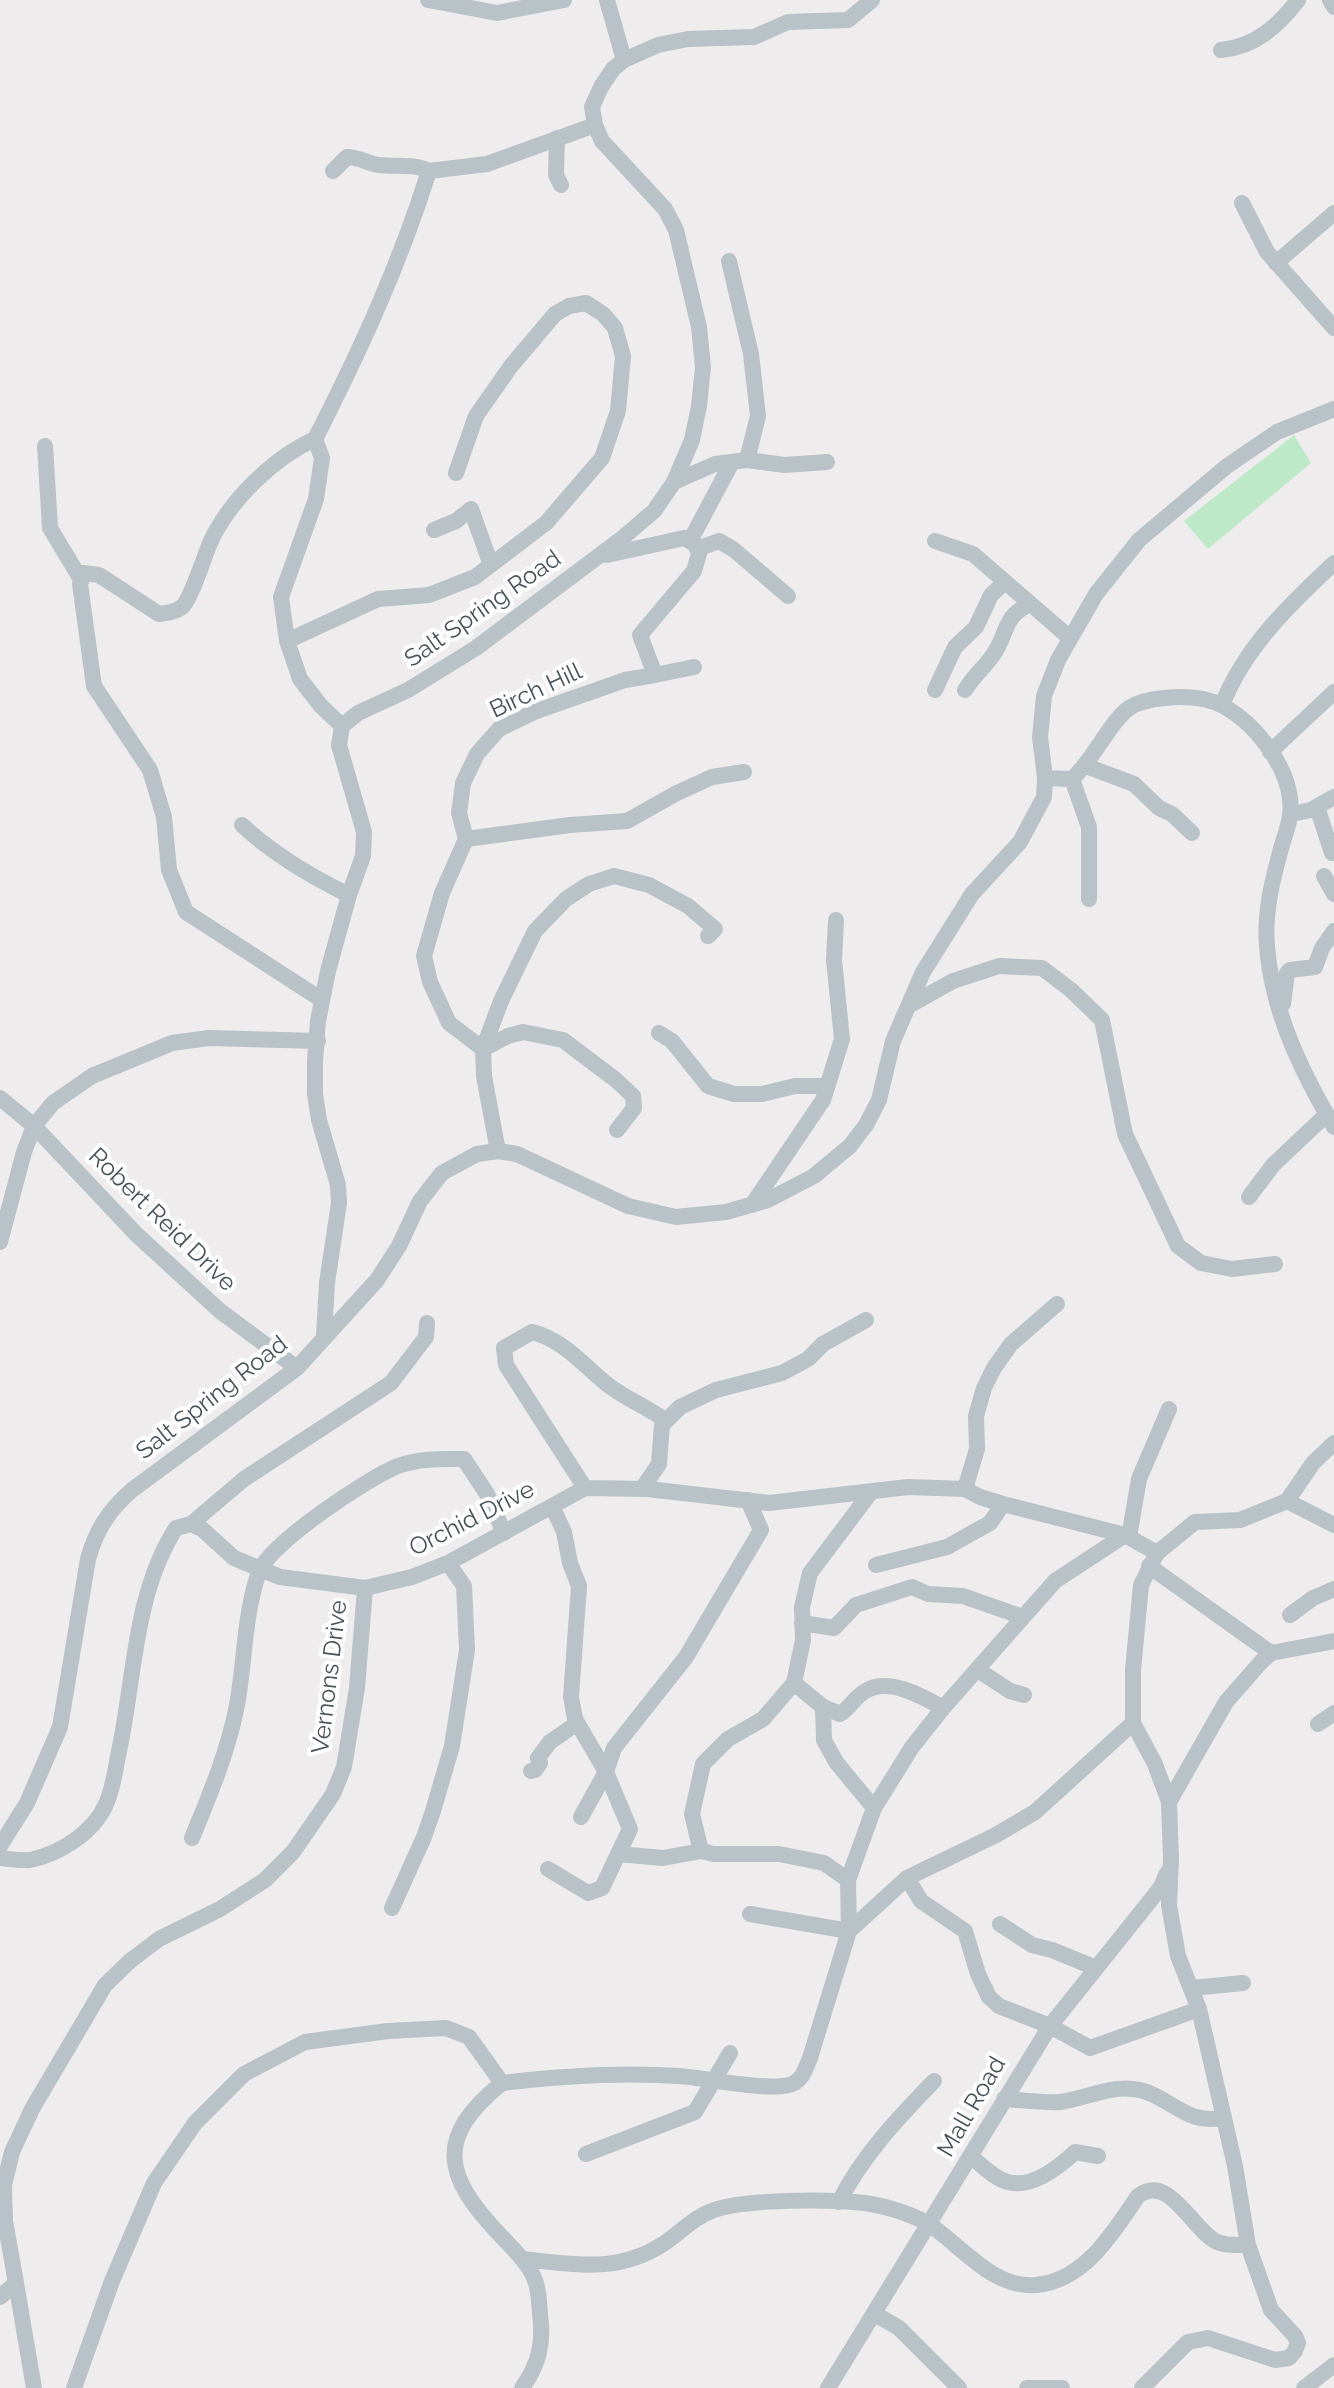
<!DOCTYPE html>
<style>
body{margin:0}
canvas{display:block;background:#eeecec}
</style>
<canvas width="1334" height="2388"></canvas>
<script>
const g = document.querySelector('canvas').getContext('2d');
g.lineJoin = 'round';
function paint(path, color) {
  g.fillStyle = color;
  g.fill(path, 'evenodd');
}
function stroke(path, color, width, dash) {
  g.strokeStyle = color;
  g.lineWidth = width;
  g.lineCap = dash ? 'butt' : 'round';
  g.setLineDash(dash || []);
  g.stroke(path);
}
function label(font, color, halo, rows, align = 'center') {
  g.font = font + ' Raleway,sans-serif';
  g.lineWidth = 8;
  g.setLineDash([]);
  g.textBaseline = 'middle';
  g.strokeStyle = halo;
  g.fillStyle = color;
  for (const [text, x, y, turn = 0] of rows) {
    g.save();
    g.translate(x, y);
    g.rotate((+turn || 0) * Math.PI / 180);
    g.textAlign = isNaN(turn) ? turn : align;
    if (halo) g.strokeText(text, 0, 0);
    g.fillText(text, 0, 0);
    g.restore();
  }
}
paint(new Path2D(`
 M1294,435L1311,463L1208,549L1184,521Z`), '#bee9c9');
stroke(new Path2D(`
 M428,0L497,13L564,0
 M607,0L624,60
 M1330,0L1334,7
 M1221,50C1255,47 1278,26 1298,0
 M557,138L556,175L561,185
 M333,171L347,157C359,157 367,163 378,165C396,167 414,163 429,171
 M1242,203L1267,252L1334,328
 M729,261L751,354L758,416L747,460
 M1276,263L1334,213
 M315,439C273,458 229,501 210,543C204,557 192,596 183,606C177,612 166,613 159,614L99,575L84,573L80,584L94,686L150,770L164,817L169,870L186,912L322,1000
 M45,446L50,528L80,578
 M674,482L715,464L747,460L785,465L827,462
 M434,530L456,521L471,509L491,565
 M690,541L732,462
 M935,541L973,554L1070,638
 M697,549L719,541L733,549L788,596
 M287,641L378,599L429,595L475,577L546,523L602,458L618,411L623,356L615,328L603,314L586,303L569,306L555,314L511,366L476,416L456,473
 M655,675L694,667
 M935,690L955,647L976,627L991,595L1005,582
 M965,690C974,675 984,668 993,655C1009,632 1002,617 1030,604
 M1222,705C1245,647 1289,605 1334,563
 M342,726L321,706L300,679L287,641L281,597L316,499L322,458L315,439C360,351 399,266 429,171L487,164L595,125
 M1270,752L1334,692
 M1086,766L1134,784L1159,808L1172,814L1192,833
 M1045,778L1072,779C1094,759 1109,723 1129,708C1138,702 1153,699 1164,698C1183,696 1206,697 1223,706C1258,725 1295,774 1290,815C1289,825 1285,835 1282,845C1273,878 1264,911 1267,946C1272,1011 1301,1071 1334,1127
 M1072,779L1089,827V899
 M1317,807L1332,853
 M1291,814L1311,810L1334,797
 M242,825C273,854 310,876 349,895
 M466,839L570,825L627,821L677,793L712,777L744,772
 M1324,876L1334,894
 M1283,1004L1287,973L1290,970L1315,967L1322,948L1334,931
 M910,1005L953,981L999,966L1042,968L1071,990L1102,1020L1125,1134L1178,1246L1201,1263L1232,1269L1275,1264
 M659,1033L672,1041L708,1086L734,1094H762L795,1086H827
 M0,1098L34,1126L136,1234L220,1311L297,1368
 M617,1130L634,1108L633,1096L616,1080L563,1040L523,1032L508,1036L483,1049L501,1001L535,931L566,899L589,884L614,876L649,885L688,906L715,929L708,936
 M498,1151L484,1076L483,1049L449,1023L430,982L424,956L442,893L466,839L459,813L463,783L477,754L499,729L534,712L625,680L655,675L640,635L694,571L699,554L695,544L684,538L607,555
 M1249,1197L1273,1165L1327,1114
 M752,1205L823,1100L842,1039L834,960L836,920
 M0,1242L24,1152L34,1126L53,1103L92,1076L172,1043L209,1038L318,1041
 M324,1336L327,1283L339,1203L338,1185L319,1120L315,1094V1061L318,1021L328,971L349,895L363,856L364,832L339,745L342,726L358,713L408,690L476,648L620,540L654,511L674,482L692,440L699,406L703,367L699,327L676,230L665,209L602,141L595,125L592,107L601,87L613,69L624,60L658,45L688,39L754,37L788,22L848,20L872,0
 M585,1488L506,1365L504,1348L532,1332C564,1340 583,1365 608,1385C626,1399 648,1407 666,1421
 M642,1489L659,1464L662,1425L680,1407L716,1390L782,1373L808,1359L823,1344L866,1320
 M965,1489L977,1449L976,1416L984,1388L994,1368L1011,1344L1057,1304
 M1287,1501L1334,1525
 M552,1506L564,1532L570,1563L579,1586L571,1697L575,1719L606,1772L581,1817
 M191,1524L244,1479L391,1383L426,1337L427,1323
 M1129,1537L1139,1479L1169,1409
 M876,1565L947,1547L990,1523L1003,1504
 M1149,1566L1271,1653
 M1290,1615L1313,1598L1334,1589
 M802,1623L834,1628L856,1605L912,1587L928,1594L963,1596L1023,1617
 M978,1670L1010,1691L1024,1695
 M794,1683L823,1707L840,1714C850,1708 854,1698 864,1692C887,1676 922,1696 943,1708
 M823,1707L824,1740L836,1762L874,1808
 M1318,1724L1334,1713
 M531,1771L535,1770L540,1763L538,1758L550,1742L576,1724
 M1169,1802L1226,1702L1261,1662L1271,1653L1334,1641
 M192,1838C210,1794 228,1752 237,1705C245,1662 244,1614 259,1572C269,1544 369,1477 398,1466C421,1458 441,1459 464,1459L487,1494L504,1533
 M0,1846L27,1803L60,1727L88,1559C96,1530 109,1510 132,1490L297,1368L377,1280L399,1246L420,1201L442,1173L477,1154L498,1151L517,1154L628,1206L676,1217L726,1212L768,1200L814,1176L850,1146L866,1125L879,1100L893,1041L923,972L972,894L1020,842L1044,797L1045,778L1040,737L1044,696L1058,660L1096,594L1139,540L1227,466L1277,432L1334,409
 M701,1851L692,1814L703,1764L728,1739L763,1719L794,1683L803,1640L802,1607L810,1573L871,1492
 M618,1854L663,1858L701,1851L714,1854H779L824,1863L848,1880
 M0,1858C10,1859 21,1861 30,1860C60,1854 94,1832 106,1804C113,1789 115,1772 118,1756C135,1680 133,1595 176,1528L191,1524L202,1529L234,1558L280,1577L365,1588L412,1577L448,1563L585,1488L648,1489L769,1503L908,1487L965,1489L980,1497L1003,1504L1125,1535L1157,1553
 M548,1869L588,1893L602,1888L630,1829L606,1772L614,1748L686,1657L761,1530L748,1500
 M907,1878L921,1901L965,1931L978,1974L989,1997L999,2006L1050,2026L1090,2048L1199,2009
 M392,1908L424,1837L433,1811L452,1746L467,1650L464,1586L448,1563
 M750,1914L849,1931
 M1000,1924L1032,1945L1052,1950L1096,1968
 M849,1931L907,1878L996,1835L1035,1812L1133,1723
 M1192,1988L1243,1983
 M502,2083C560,2076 621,2072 679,2076C707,2078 765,2091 789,2085C802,2082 805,2070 810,2058L849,1931L848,1880L874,1808L912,1747L943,1708L1055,1581L1125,1535
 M502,2083C434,2138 444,2176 500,2235C513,2249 530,2264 536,2283C539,2293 539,2304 540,2314C544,2343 539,2364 522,2388
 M1004,2099C1022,2100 1042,2103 1060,2102C1084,2099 1108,2086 1133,2089C1167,2092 1186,2128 1224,2117
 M586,2154L695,2112L730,2053
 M972,2157C981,2165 991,2175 1002,2180C1028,2192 1058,2168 1075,2152L1098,2156
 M839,2202C862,2156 898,2118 934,2081
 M522,2259C574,2264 617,2274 663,2244C680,2233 694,2217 714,2210C746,2199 829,2199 865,2203C886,2206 916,2215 933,2227C964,2249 995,2289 1036,2285C1085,2281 1114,2231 1138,2196C1169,2172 1192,2230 1217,2242C1227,2246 1237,2245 1248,2245
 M16,2283L34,2388
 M0,2297L16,2283L5,2221L4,2185L12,2152L32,2109L105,1985L130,1961L159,1939L220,1909L265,1880L293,1852L333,1794L344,1767L357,1688L365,1588
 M875,2314L899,2328L959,2388
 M74,2388L112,2281L154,2183L195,2123L244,2074L305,2042L388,2031L446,2028L469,2037L502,2083
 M828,2388L1050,2026L1161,1887L1167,1873
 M1027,2388H1062
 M1142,2388L1188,2342L1208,2338L1275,2360L1289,2358L1295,2351L1298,2343L1295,2336L1271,2310L1248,2245L1235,2166L1199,2009L1178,1956L1169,1905L1171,1860L1169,1802L1155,1764L1133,1723V1670L1141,1585L1157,1553L1195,1522L1240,1520L1287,1501L1313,1463L1334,1443
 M1304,2388L1334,2365`), '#b8c2c7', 16);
label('24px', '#465157', '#fff', [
 ["Salt Spring Road",483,609,-35],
 ["Birch Hill",536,691,-25],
 ["Robert Reid Drive",162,1220,44],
 ["Salt Spring Road",212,1398,-38],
 ["Orchid Drive",472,1519,-27],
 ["Vernons Drive",330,1677,-83],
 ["Mall Road",972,2107,-60]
]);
</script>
